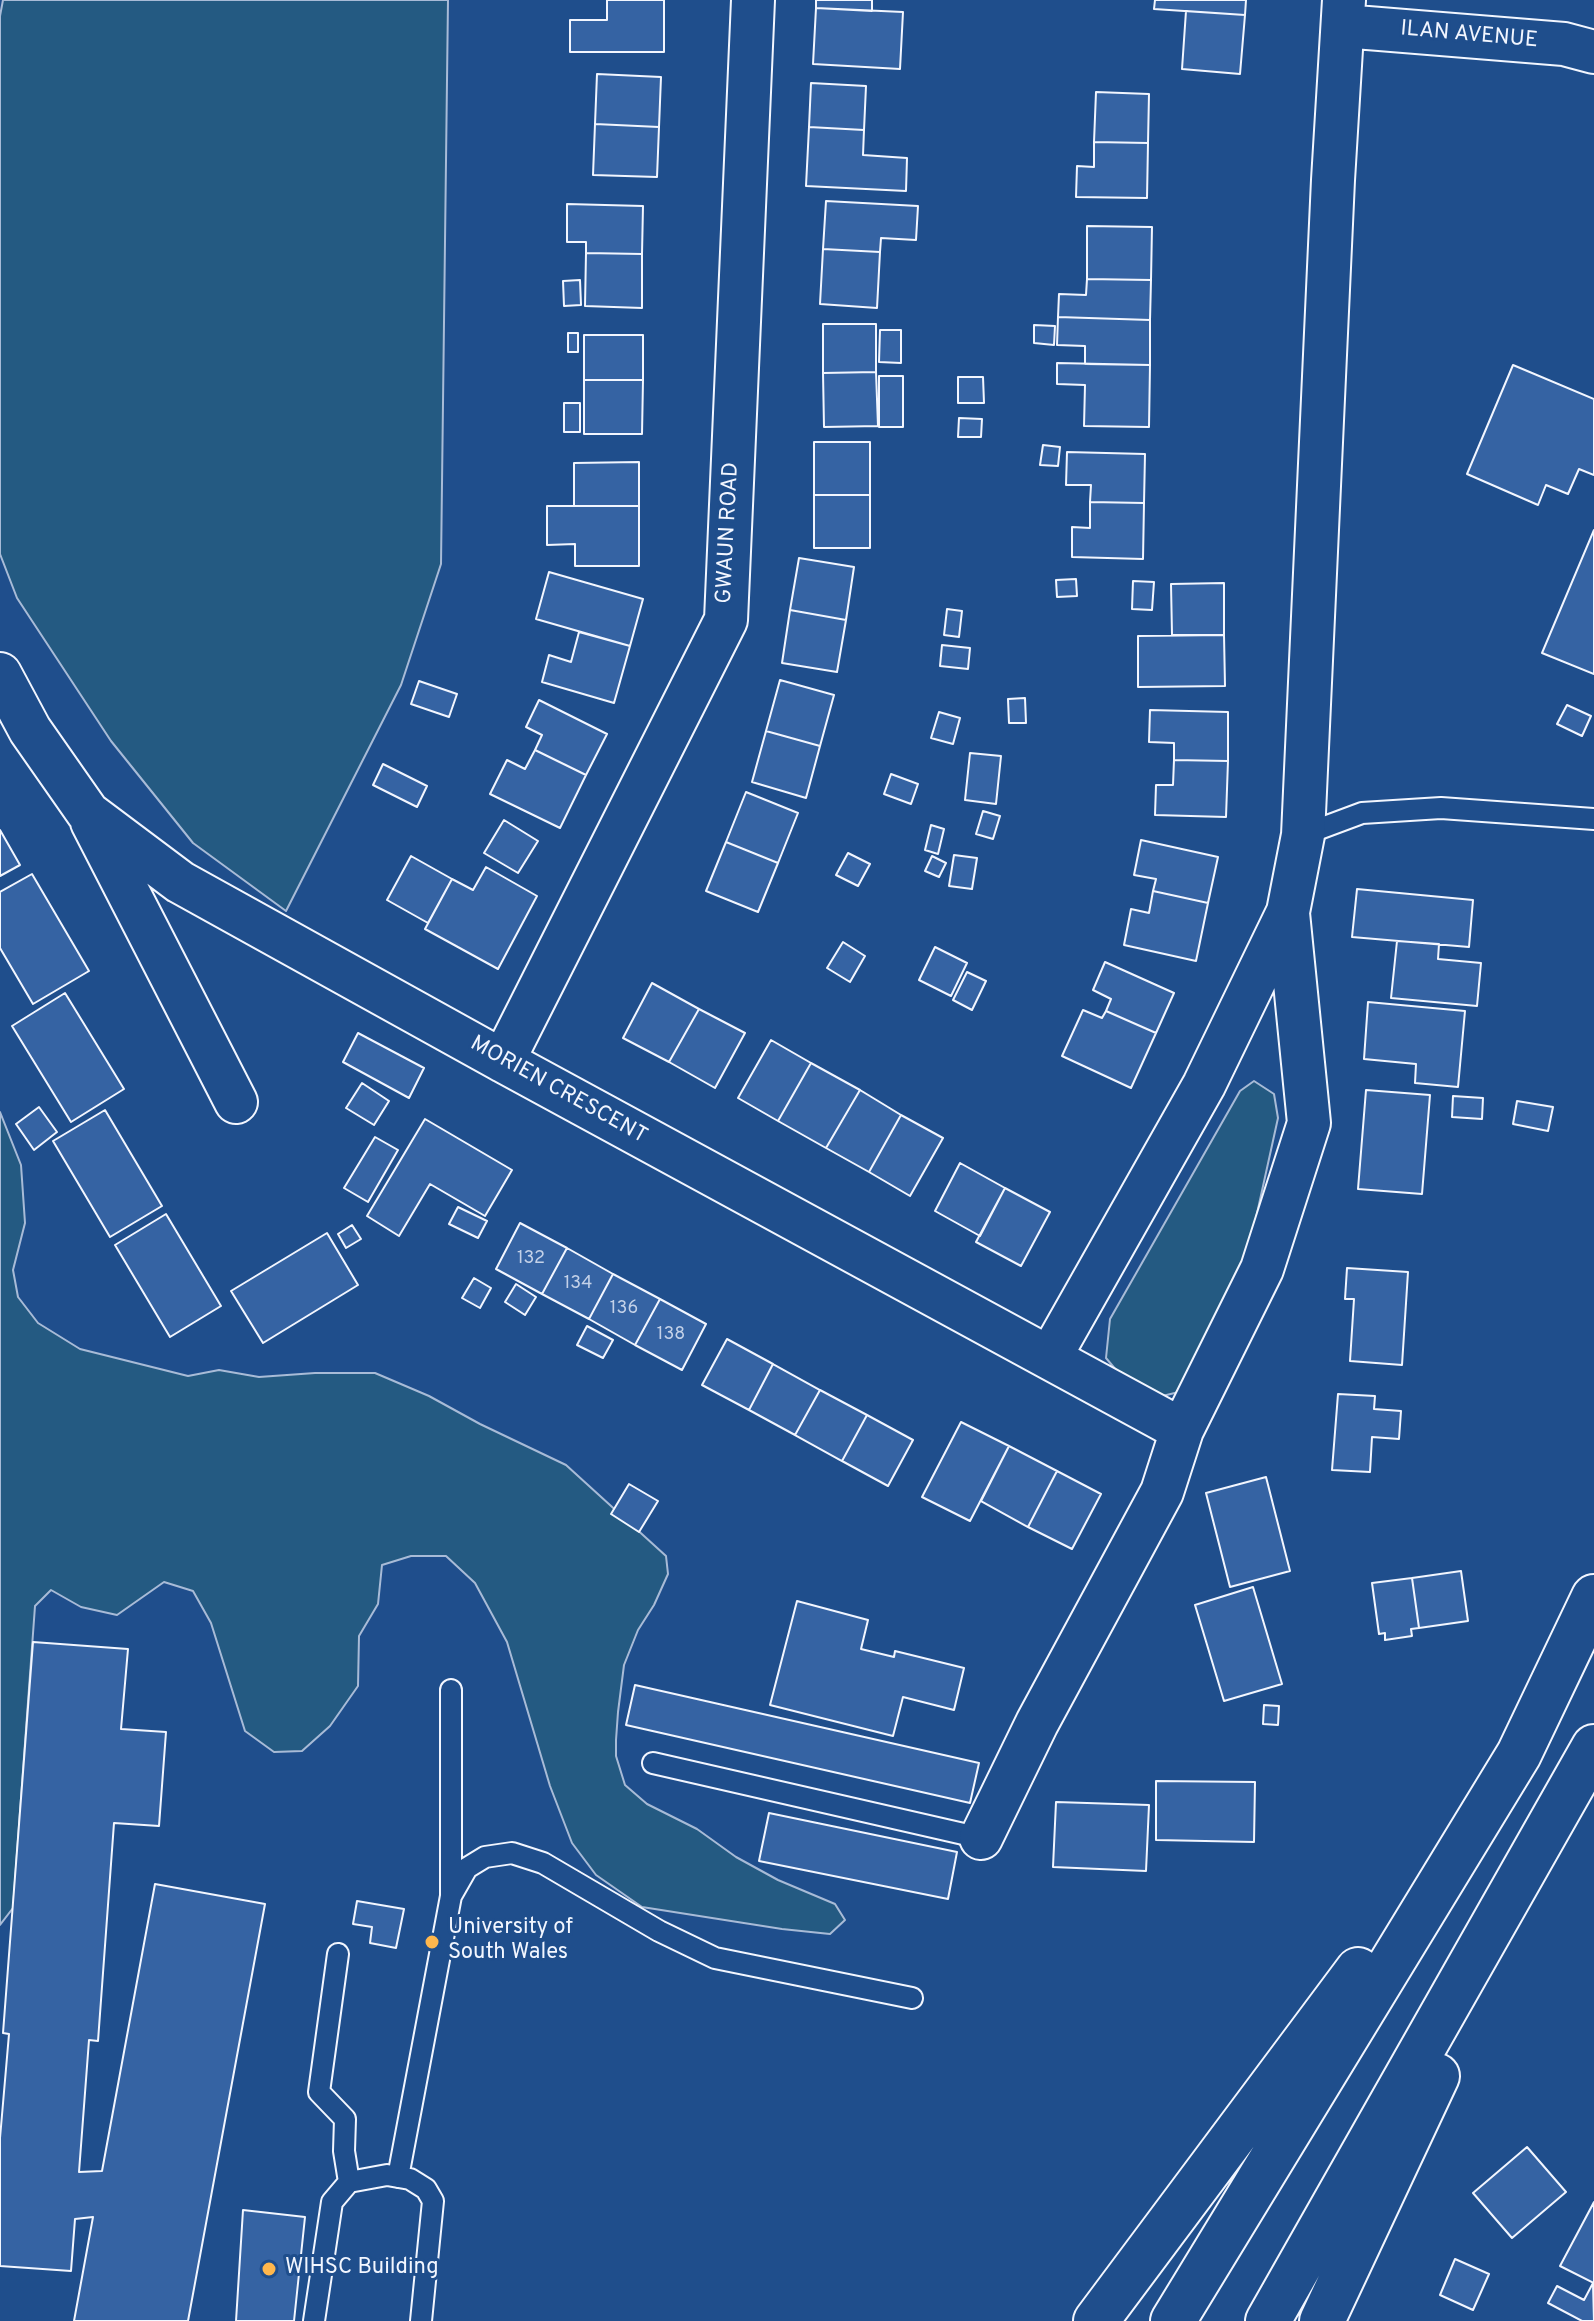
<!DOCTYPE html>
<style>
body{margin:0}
canvas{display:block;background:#1f4e8c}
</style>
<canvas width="1594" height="2321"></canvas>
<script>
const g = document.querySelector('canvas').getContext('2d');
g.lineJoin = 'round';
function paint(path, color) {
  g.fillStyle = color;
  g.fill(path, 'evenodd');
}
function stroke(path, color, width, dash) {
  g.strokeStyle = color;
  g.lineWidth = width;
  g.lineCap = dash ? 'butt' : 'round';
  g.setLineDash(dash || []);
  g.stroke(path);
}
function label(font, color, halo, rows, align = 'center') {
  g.font = font + ' Overpass,sans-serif';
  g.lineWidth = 6;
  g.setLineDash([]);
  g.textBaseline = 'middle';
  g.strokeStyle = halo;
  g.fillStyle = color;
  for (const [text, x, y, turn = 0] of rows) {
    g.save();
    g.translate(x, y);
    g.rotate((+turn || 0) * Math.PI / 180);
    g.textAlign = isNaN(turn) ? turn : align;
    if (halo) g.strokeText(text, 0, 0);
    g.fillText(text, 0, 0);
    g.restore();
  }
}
const green = new Path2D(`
 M3,0H448L441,564L401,685L286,911L193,843L111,741L17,598L0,554V16Z
 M1254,1081L1274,1094L1278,1118L1245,1268L1183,1391L1154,1398L1127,1383L1106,1358L1110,1319L1240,1091Z
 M0,1112L21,1165L25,1223L13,1270L18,1297L38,1323L80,1349L188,1376L219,1370L259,1377L315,1373H375L429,1396L480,1424L566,1465L666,1556L668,1574L654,1605L638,1630L624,1665L618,1712L616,1740V1756L625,1785L647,1804L697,1829L736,1857L778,1880L835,1904L845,1920L830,1934L782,1929L642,1907L596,1875L572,1843L550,1786L507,1642L475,1583L446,1556H411L382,1565L378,1604L359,1636L358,1686L330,1726L302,1751L274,1752L245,1731L211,1623L193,1591L164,1582L117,1615L81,1607L51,1590L35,1606L13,1908L0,1925Z`);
paint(green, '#245a82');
stroke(green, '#a8bbd7', 2);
const building = new Path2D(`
 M607,0H664V52H570V20H607Z
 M816,0H872V11L816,8Z
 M1155,0H1246L1245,15L1154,9Z
 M816,8L903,12L900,69L813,64Z
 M1186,11L1245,15L1240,74L1182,69Z
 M597,74L661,77L659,127L595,124Z
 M811,83L866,86L864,130L809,127Z
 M1096,92L1149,94L1148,143L1094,142Z
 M595,124L659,127L657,177L593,175Z
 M809,127L864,130L863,155L907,158L906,191L806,186Z
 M1094,142L1148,143L1147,198L1076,197L1077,166L1094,167Z
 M826,201L918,206L916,240L881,238L880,252L823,249Z
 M567,204L643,206L642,254L586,253V242H567Z
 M1087,226L1152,227L1151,280L1087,279Z
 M823,249L880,252L877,308L820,304Z
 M586,253L642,254V308L585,306Z
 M1087,279L1151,280L1150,320L1058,317L1059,294L1086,295Z
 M580,280L581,305L564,306L563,281Z
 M1058,317L1150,320V365L1085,364V346L1057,345Z
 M823,324H876V372L823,373Z
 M1034,325L1055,326L1054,345L1034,343Z
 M880,330H901V363L879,362Z
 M568,333H578V352H568Z
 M584,335H643V380H584Z
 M1057,363L1150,365L1149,427L1084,426L1085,385L1057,384Z
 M1513,365L1594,399V475L1579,469L1568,494L1546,485L1538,505L1467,474Z
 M876,372L878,426L824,427L823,373Z
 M879,376H903V427H879Z
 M958,377H983L984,403H958Z
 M584,380H643L642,434H584Z
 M564,403H580V432H564Z
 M959,418L982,419L981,437H958Z
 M814,442H870V495H814Z
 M1043,445L1060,447L1058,466L1040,465Z
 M1067,452L1145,454L1144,503L1090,502L1091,485H1066Z
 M639,462V506H574V463Z
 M814,495H870V548H814Z
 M1090,502L1144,503L1143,559L1072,557V527L1090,528Z
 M547,506H639V566H575V544L547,545Z
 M1594,530V674L1542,653Z
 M799,558L854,567L846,620L790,610Z
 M549,572L643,599L630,646L536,619Z
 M1076,579L1077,596L1057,597L1056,580Z
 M1133,581L1154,582L1152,610L1132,609Z
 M1224,583V635H1172L1171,584Z
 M947,609L962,611L959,637L944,635Z
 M790,610L846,620L837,672L782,663Z
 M579,632L630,646L614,703L542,682L549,655L571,662Z
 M1224,635L1225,686L1138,687V636Z
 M942,645L970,648L968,669L940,666Z
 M780,680L834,695L820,746L766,731Z
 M419,681L457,694L449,717L411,704Z
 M1025,698L1026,723H1009L1008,699Z
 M539,700L607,734L586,775L535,750L542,735L526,727Z
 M1567,705L1591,716L1582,736L1557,724Z
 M1150,710L1228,712V761L1174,760V743L1149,742Z
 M939,712L960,718L953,744L931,738Z
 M766,731L820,746L806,798L752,782Z
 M535,750L586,775L560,828L490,794L507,760L525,769Z
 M970,753L1001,756L996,804L965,800Z
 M1174,760L1228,761L1226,817L1155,815L1156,785H1173Z
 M383,764L427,786L417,807L373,785Z
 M891,774L918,784L911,804L884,794Z
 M746,792L798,813L778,863L726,842Z
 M983,811L1000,816L993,839L976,834Z
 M504,820L538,841L518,873L484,853Z
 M931,825L944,829L938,854L925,850Z
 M0,830L20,865L0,876Z
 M1141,840L1218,857L1208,903L1153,891L1156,879L1134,875Z
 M726,842L778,863L758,912L706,891Z
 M848,853L870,864L858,886L836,875Z
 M954,855L977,858L972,889L949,886Z
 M411,856L452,879L428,923L387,900Z
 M932,856L946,863L939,877L925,871Z
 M486,867L537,896L498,969L425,929L452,879L473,890Z
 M32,874L89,971L33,1004L0,948V892Z
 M1357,889L1473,900L1469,947L1352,937Z
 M1153,891L1208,903L1196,961L1124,945L1131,909L1149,913Z
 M1397,941L1439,944L1438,959L1481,963L1477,1006L1391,998Z
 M843,942L865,956L850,982L827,968Z
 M935,947L967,963L951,996L919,980Z
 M1105,962L1174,993L1156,1033L1106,1011L1111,999L1093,990Z
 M967,972L986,981L972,1010L953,1000Z
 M652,983L699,1009L669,1062L623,1038Z
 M65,993L124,1089L71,1122L12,1026Z
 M1368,1002L1465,1011L1458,1087L1415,1083L1416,1064L1364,1059Z
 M699,1009L745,1033L715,1088L669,1062Z
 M1083,1010L1102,1018L1106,1011L1156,1033L1131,1088L1062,1056Z
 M358,1033L424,1068L409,1098L343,1062Z
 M771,1040L811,1063L778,1121L738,1098Z
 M811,1063L860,1090L826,1148L778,1121Z
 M362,1083L389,1101L374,1125L346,1108Z
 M860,1090L901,1115L869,1172L826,1148Z
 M1366,1090L1430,1095L1422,1194L1358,1189Z
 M1453,1096L1483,1098L1482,1119L1452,1117Z
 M1517,1101L1553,1107L1548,1131L1513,1124Z
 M39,1107L57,1132L34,1150L16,1124Z
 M105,1110L162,1206L110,1237L53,1141Z
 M901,1115L943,1138L910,1196L869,1172Z
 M425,1119L512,1170L485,1216L430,1184L399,1236L367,1216Z
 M375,1137L398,1150L368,1202L344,1188Z
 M960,1163L1005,1188L980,1236L935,1211Z
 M1005,1188L1050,1212L1021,1266L976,1242Z
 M458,1207L487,1221L478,1238L449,1224Z
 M166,1214L221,1306L170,1337L115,1245Z
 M520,1223L567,1248L542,1294L496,1269Z
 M352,1225L361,1239L346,1248L338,1234Z
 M327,1233L358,1285L263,1343L231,1291Z
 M567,1248L613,1274L589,1319L542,1294Z
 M1347,1268L1408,1272L1402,1365L1350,1361L1354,1299H1345Z
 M613,1274L660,1299L635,1345L589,1319Z
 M474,1278L491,1288L480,1308L462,1298Z
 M516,1284L536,1297L525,1315L505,1302Z
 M660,1299L706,1324L682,1370L635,1345Z
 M587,1326L613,1340L603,1358L577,1345Z
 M727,1339L773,1364L749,1410L702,1385Z
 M773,1364L820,1390L795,1435L749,1410Z
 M820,1390L867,1415L842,1461L795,1435Z
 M1338,1394L1375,1396L1374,1409L1401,1411L1399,1439L1372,1437L1370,1472L1332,1470Z
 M867,1415L913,1440L888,1486L842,1461Z
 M961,1422L1009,1446L970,1521L922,1497Z
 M1009,1446L1057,1471L1028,1527L981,1501Z
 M1057,1471L1101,1494L1072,1549L1028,1527Z
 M1266,1477L1290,1571L1230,1587L1206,1493Z
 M629,1484L658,1501L639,1532L611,1514Z
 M1461,1571L1468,1621L1419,1628L1412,1578Z
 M1412,1578L1419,1628L1411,1629L1412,1636L1385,1640V1633L1379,1634L1372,1583Z
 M1253,1587L1282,1684L1224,1701L1195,1605Z
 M797,1601L868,1620L861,1649L894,1657L895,1651L964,1668L954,1710L903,1697L893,1736L770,1705Z
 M33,1642L128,1649L121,1729L166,1732L159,1826L114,1823L98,2041L89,2040L79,2172L102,2171L155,1884L265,1904L188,2321H74L93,2217L75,2219L71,2271L0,2266V2138L9,2034L3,2033Z
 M635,1685L979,1763L970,1803L626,1725Z
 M1264,1705L1279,1706L1278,1725L1263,1724Z
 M1156,1781L1255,1782L1254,1842L1156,1840Z
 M1056,1802L1149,1805L1146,1871L1053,1867Z
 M769,1813L957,1852L948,1899L759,1861Z
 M357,1901L404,1909L396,1948L370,1943L372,1927L353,1924Z
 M1527,2147L1566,2192L1512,2238L1473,2193Z
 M1594,2202V2283L1560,2266Z
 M243,2210L305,2217L294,2321H236Z
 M1455,2259L1489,2274L1473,2310L1440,2295Z
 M1593,2283L1594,2321H1582L1548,2303L1557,2286L1584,2300Z`);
paint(building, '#3563a3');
stroke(building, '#f2f6ff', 2);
const lane = new Path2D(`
 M1303,835L1362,813L1441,808L1594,819
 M653,1763L981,1838
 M451,1896L467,1868L485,1857L512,1853L543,1863L659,1931L715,1958L912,1998
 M338,1954L319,2092L345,2119L344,2151L349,2182
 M398,2177L451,1896V1690
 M314,2321L332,2202L349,2182L387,2175L410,2179L426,2189L433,2201L421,2321`);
const street = new Path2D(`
 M1343,26L1564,44L1594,52
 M0,674L30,730L88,813L180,882L503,1061L1182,1430
 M92,822L236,1102
 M503,1061L726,620L753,0
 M1050,1357L1204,1085L1288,912L1303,835L1333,180L1344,0
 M981,1838L1037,1723L1162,1492L1182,1430L1262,1269L1309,1123L1288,913`);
const highway = new Path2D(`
 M1096,2321L1358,1970
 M1173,2321L1519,1754L1594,1597
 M1268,2321L1594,1747
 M1322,2321L1437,2076`);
stroke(lane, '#f2f6ff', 24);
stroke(street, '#f2f6ff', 46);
stroke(highway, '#f2f6ff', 48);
stroke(lane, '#1f4e8c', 20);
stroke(street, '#1f4e8c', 42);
stroke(highway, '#1f4e8c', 44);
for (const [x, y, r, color] of [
 [432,1942,8,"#ffb74d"],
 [269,2269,8,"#ffb74d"]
]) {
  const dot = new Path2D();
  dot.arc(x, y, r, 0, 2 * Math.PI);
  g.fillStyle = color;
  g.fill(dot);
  stroke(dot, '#1f4e8c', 3);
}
label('18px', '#c3d1e8', null, [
 ["132",531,1259],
 ["134",578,1284],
 ["136",624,1309],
 ["138",671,1335]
]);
label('22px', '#f2f6ff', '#1f4e8c', [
 ["ILAN AVENUE",1469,36,5],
 ["GWAUN ROAD",729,533,-87],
 ["MORIEN CRESCENT",558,1091,29]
]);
label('22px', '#f2f6ff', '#1f4e8c', [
 ["University of",448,1929],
 ["South Wales",448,1954],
 ["WIHSC Building",285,2269]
], 'left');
</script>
